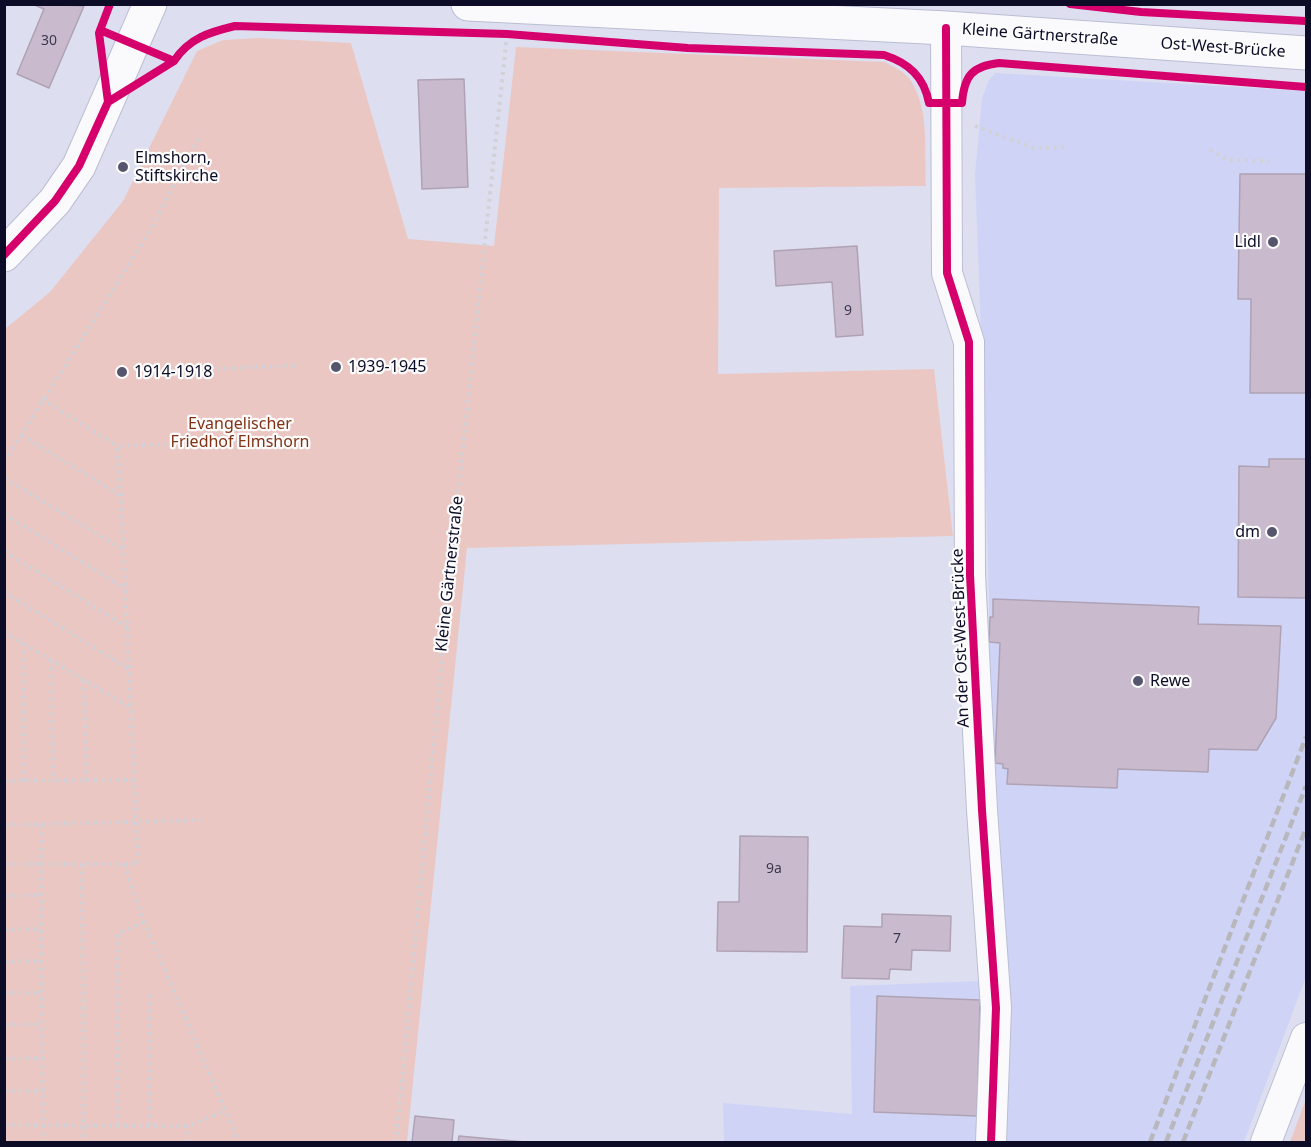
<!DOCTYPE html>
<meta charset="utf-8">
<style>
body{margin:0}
#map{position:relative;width:1311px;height:1147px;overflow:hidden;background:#dddff0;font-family:"Noto Sans",sans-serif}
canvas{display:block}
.frame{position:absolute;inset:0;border:6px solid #0c0c27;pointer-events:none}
</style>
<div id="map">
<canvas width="1311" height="1147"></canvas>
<div class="frame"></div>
</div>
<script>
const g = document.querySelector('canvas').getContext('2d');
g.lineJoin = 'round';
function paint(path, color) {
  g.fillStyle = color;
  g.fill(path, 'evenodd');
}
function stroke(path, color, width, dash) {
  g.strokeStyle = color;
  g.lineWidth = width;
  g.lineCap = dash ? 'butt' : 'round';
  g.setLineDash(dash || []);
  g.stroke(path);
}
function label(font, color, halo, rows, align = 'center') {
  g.font = font + ' "Noto Sans",sans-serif';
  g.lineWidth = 4.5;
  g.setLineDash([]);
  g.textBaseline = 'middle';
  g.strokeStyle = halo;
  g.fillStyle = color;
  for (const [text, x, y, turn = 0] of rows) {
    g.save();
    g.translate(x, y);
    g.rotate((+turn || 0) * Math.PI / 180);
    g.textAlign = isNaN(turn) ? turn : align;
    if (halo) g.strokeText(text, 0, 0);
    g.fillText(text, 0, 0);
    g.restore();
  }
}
paint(new Path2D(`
 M995,73L1306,91V977L1244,1142H724L723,1103L852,1114L850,986L1007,980L989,642V598L984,413L975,174L982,98L989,80Z`), '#cfd4f7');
paint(new Path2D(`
 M259,38L351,43L408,239L494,246L516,47L885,62C894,67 905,72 911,81C930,110 924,153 926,186L719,188L718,374L934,369L953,536L467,548L407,1142H5V329L50,292L123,201L197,51L223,40Z
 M1306,1099V1142H1290Z`), '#ebc7c3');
const building = new Path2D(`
 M32,4L84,6L49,88L17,74L44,9Z
 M464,79L468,187L422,189L418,80Z
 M1240,174H1306V393H1250L1251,299H1238Z
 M857,246L863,335L836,337L832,282L776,286L774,251Z
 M1269,459H1306V598L1238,597L1239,466L1269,467Z
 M993,599L1199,607L1198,624L1281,626L1276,718L1257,750L1209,749L1208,772L1118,769L1117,788L1007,784L1008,769L1003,768V764L995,763L1000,643L989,642L990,617H993Z
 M740,836L808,837L807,952L717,951L718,902H739Z
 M882,914L951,916L950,951L912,950L911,970L890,969L889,979L842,978L844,926L882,927Z
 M877,996L980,1000L977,1116L874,1112Z
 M415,1116L454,1120L452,1142H412Z
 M459,1136L525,1142H458Z`);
paint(building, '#c9bbcd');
stroke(building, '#afa2b4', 1.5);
const minor = new Path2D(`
 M946,28L947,273L969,342L970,575L982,810L996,1008L991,1142
 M1266,1142L1306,1038`);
const tertiary = new Path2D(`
 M4,255L55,201L79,166L150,4`);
const secondary = new Path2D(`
 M468,4L946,28L1306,53`);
stroke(minor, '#bbbed3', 32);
stroke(tertiary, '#bbbed3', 35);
stroke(secondary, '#bbbed3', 35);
stroke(new Path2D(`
 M975,126L1034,148L1066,147
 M1210,150L1228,160L1270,161
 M157,372L300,365
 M42,399L117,446
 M21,435L121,496
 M4,462L151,229L201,134
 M4,478L124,550
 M4,514L126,589
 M4,551L127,627
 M4,592L129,669
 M4,632L131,708
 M23,643L24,781
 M51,660L53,781
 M84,680L86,781
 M4,781L135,780
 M4,825L206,820
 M41,825L43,1142
 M4,864H138L121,496L117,446L238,442
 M82,864L84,1142
 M124,864L144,922L239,1142
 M4,896L41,895
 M4,930L42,929
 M4,962L42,961
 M4,993H42
 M4,1025L42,1024
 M4,1059L43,1058
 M4,1091H43
 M4,1125L188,1126L224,1111
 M118,1125L117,934L144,922
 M149,1125V994
 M187,1142L188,1126
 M396,1142L453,540L507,35`), '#d1d1d7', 4, [3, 4.5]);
stroke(minor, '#fafafd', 30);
stroke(tertiary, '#fafafd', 33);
stroke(secondary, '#fafafd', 33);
stroke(new Path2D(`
 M1150,1142L1306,737
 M1166,1142L1306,786
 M1183,1142L1306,828`), '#b7b7bc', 4.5, [9, 4.5]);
stroke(new Path2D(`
 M1070,4L1141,12L1306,21
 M946,28L947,273L969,342L970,575L982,810L996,1008L991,1142
 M100,30L174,61
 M108,102L174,61C189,38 210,32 235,26L507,34L688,48L884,55C909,63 924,77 929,103H962C964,76 972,66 999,63L1306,87
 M108,102L99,33L110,4
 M4,255L55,201L79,166L108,102`), '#d6006c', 8);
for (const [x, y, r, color] of [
 [123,167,6,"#55566d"],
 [1273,242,6,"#55566d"],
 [336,367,6,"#55566d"],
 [122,372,6,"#55566d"],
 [1272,532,6,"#55566d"],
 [1138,681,6,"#55566d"]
]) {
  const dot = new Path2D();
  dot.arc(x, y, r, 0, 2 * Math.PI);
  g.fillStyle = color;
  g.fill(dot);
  stroke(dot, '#fcfcfc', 2);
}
label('14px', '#3b3850', null, [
 ["30",49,41],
 ["9",848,311],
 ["9a",774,869],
 ["7",897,939]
]);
label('16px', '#0c0c27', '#fcfcfc', [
 ["Kleine Gärtnerstraße",1040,35,4],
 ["Ost-West-Brücke",1223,48,4],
 ["Kleine Gärtnerstraße",450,574,-84],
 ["An der Ost-West-Brücke",961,638,-92]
]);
label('16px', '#0c0c27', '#fcfcfc', [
 ["Elmshorn,",135,158],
 ["Stiftskirche",135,176],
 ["Lidl",1261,242,"right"],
 ["1939-1945",348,367],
 ["1914-1918",134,372],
 ["dm",1260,532,"right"],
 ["Rewe",1150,681]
], 'left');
label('16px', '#813215', '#fcfcfc', [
 ["Evangelischer",240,424],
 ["Friedhof Elmshorn",240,442]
]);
</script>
